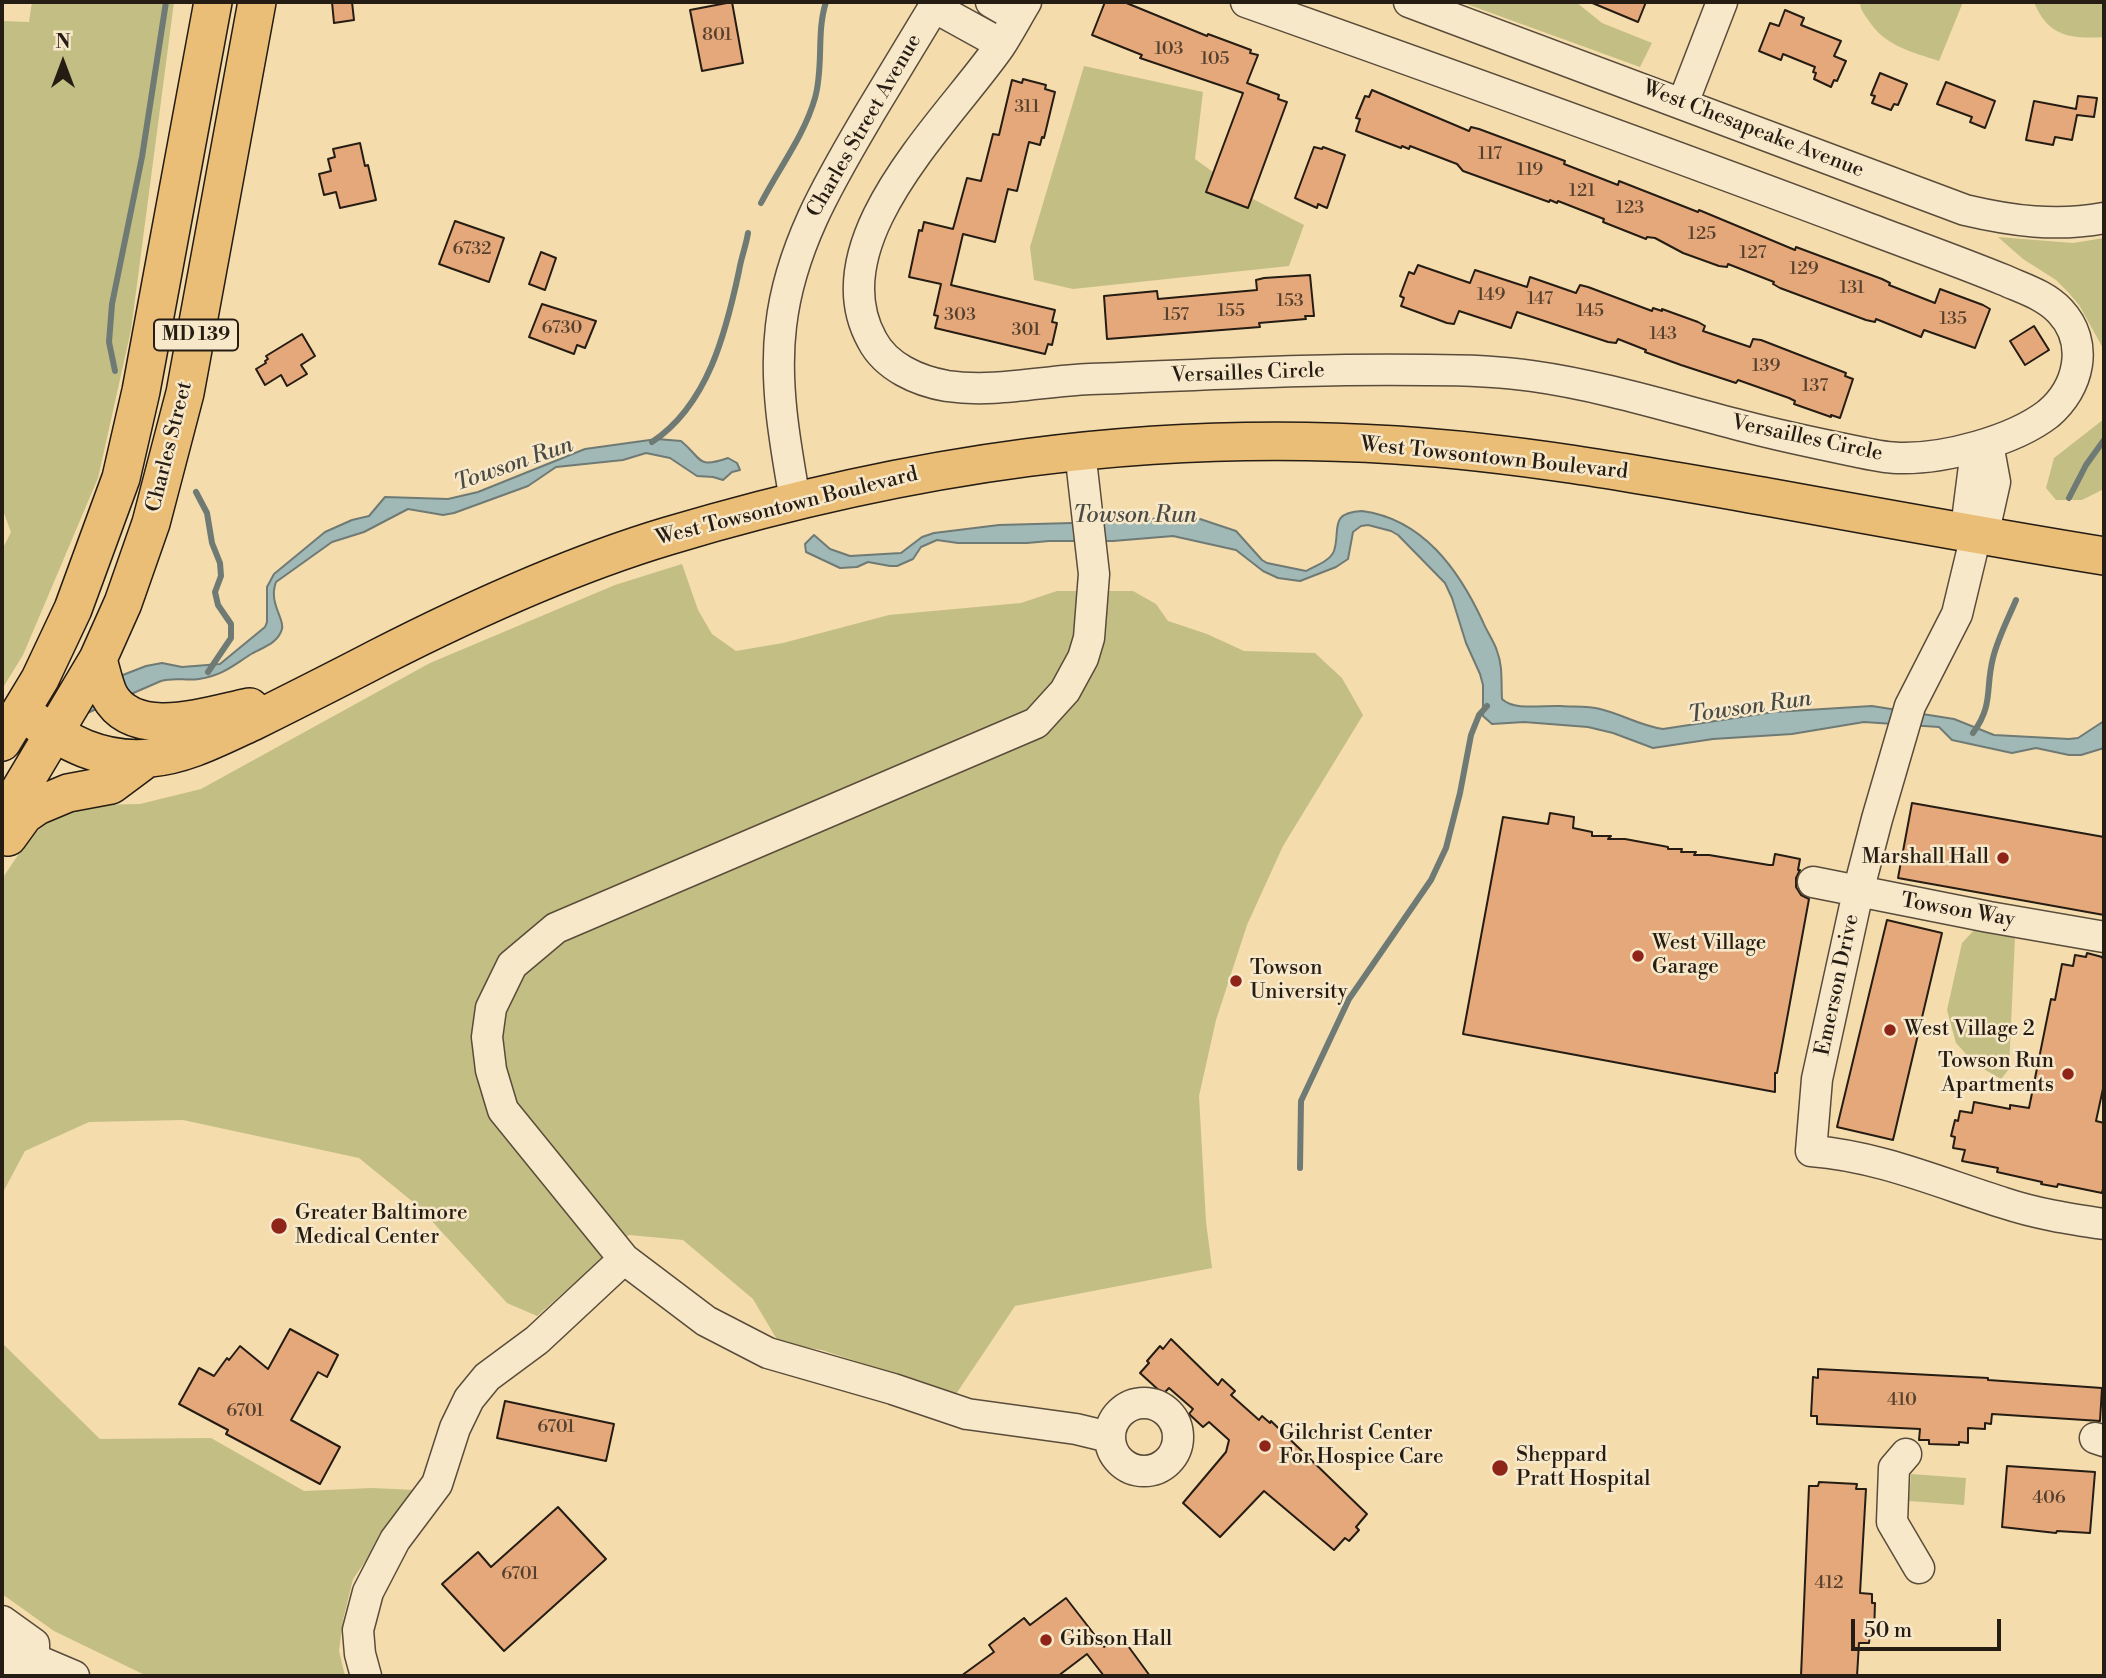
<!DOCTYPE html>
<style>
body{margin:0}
#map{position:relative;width:2106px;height:1678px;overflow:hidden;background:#f4dcad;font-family:"Libre Bodoni",serif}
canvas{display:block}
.frame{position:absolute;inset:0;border:4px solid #251c13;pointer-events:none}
.north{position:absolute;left:28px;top:28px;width:70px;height:70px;-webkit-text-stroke:5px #f8e8ca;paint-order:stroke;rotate:0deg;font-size:19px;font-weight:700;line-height:28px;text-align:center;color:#251c13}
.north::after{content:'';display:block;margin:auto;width:24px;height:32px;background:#251c13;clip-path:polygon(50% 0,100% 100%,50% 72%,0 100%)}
.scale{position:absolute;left:1851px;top:1619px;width:150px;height:32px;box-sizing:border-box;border:4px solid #251c13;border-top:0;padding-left:9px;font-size:21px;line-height:24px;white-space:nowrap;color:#251c13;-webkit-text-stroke:5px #f8e8ca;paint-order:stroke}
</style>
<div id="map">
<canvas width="2106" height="1678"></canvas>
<div class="frame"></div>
<div class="north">N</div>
<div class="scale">50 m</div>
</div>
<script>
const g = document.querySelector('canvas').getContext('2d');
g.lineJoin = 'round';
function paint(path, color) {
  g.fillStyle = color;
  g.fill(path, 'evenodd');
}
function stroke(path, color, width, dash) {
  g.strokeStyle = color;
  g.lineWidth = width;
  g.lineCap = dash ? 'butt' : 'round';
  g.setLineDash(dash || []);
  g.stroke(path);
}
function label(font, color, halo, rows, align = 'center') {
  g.font = font + ' "Libre Bodoni",serif';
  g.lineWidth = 5;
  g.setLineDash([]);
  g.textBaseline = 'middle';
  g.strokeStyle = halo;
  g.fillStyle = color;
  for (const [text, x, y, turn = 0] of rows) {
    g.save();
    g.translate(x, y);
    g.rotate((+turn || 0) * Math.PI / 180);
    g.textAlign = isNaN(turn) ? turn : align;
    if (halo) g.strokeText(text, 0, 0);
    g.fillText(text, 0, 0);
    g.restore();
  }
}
paint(new Path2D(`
 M32,2H174L131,330L98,478L23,655L2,689V550L11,532L2,508V21L29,22Z
 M1461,2H1576L1602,23L1652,43L1640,67Z
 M1860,2H1963L1939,61C1912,52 1885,46 1869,21C1865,15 1860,10 1860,2Z
 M2034,2H2104V37C2071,39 2048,37 2034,2Z
 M1084,66L1203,92L1195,159L1243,194L1304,225L1289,266L1073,289L1034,280L1030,247Z
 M1998,237L2073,243L2104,238V350L2079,305L2068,292L2056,280L2023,259Z
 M2104,419V489L2082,500H2056L2046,488L2054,458Z
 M682,564L698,610L712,634L736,651L783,643L889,615L1021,603L1057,591H1133L1156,604L1168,621L1207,634L1244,651L1315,653L1342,678L1363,715L1283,846L1247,925L1216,1020L1199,1096L1206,1222L1212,1268L1015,1306L956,1394L822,1350L779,1343L753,1299L683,1240L629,1235L537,1316L507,1303L418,1206L359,1158L183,1120L89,1122L25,1151L2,1194V879L30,837L51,820L69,811L93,805L140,804L201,789L430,663L615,585Z
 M1978,926L2015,937L2009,1069L2001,1079L1975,1064L1956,1043L1947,1010L1962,943Z
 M2,1343L100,1439L211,1438L304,1491L372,1488L415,1490L353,1579L343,1620L339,1651L345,1676H147L54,1631L2,1594Z
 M1911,1474L1966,1478L1964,1505L1909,1501Z`), '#c3be84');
const water = new Path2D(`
 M657,439L681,441C703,459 696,469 728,458L737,463L740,470L732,472L723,480L713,477L697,476L670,458L646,453L623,460L556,467L528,486L454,513L443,515L408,509L364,532L332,542L276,582C268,603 285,619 282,629C278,643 264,647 253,653C233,665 224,675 199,679C186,681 174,677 161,681L2,750V722L146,666L162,663L182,667L220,664L265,627L267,622V587L274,574L325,532L352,520L369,516L385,497L448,499L478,492L585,449Z
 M1362,511C1423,519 1459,570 1483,622C1487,632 1494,641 1497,651C1503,666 1501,683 1502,699C1514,711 1543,705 1561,706C1573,707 1588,706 1600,709C1622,714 1640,726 1663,729L1774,712L1872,706L1954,719L1994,735L2069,739L2078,738L2104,721V748L2081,755H2069L2036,748L2012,753L1952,740L1939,727L1864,722L1792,734L1713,739L1653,748L1613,733L1588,727L1524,722L1492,724L1483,716V685L1480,674L1466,643L1452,598L1445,583L1398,535L1391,531L1368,525L1361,526L1353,532L1348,559L1336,567L1300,581L1278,578L1263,571L1236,550L1173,536L1113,541H1049L1027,543H958L937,540L921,547L913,559L897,566H890L868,562L857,567L840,568L806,552L805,544L814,535L830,549L850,556L901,553L922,537L934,533L999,525L1109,522L1191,516L1236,531L1262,560L1267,563L1306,571C1315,566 1330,561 1334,551C1341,529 1328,513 1362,511Z`);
paint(water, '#a1b9b6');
stroke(water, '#6f7a75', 2);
stroke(new Path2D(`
 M761,203C779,168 804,136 815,98C824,66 816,33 826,2
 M115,371L109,342L112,304L142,157L166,2
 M652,442C708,405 726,332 739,271C741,258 746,246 748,233
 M196,492L207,513L212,543L220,563L221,576L215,592L218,605L231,624V638L208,672
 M2069,498L2086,465L2104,440
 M1973,733C1994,704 1985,689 1993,658C1998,638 2008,619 2016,600
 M1300,1168L1301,1101L1349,999L1431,880L1446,848L1460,793L1471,735L1479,715L1487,706`), '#6f7a75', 6);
const building = new Path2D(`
 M332,2H352L354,20L334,23Z
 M732,2L743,63L702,71L690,10Z
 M1105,2H1124L1207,36L1208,34L1251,50L1250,53L1258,55L1247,83L1279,95L1278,99L1287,102L1248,208L1206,192L1243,93L1140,58L1142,55L1092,35Z
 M1590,2H1646L1638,22Z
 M1785,10L1804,18L1801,25L1841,41L1834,56L1846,61L1837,81L1834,80L1831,87L1814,79L1816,73L1813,72L1815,67L1783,54L1781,60L1759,51L1770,23L1779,26Z
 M1880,73L1907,84L1898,105L1894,104L1891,110L1872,103L1875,96L1871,95Z
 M1023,79L1046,85L1045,89L1055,92L1044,138L1042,137L1040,145L1029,142L1017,191L1008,189L995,242L963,234L951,285L1055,310L1052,322L1057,323L1052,345L1048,344L1045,354L935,328L938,316L934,315L941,284L909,277L919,230L922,231L924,222L953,229L967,178L981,181L993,134L999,135L1012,80L1022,83Z
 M1946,82L1995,101L1985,128L1970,122L1972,117L1937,104Z
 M1372,90L1469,131L1471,127L1479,129L1565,161L1564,164L1618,185L1619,181L1698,212L1699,210L1795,250L1796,247L1882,279L1890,283L1889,285L1935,303L1940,289L1983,305L1990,309L1975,348L1924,330L1921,337L1876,319L1875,322L1866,320L1780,288L1773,284L1774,282L1728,264L1727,267L1719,266L1683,253L1655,238L1647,237L1646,239L1603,222L1604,219L1558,201L1557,203L1550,200L1549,202L1463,171L1457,164L1410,146L1409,149L1402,146L1401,148L1356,131L1360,119L1356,118L1365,96L1369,97Z
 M2078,96L2097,98L2094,117L2077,115L2072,140L2055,137L2053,145L2026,140L2034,101L2076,109Z
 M360,143L365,166L368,165L376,200L340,208L336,192L324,195L319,174L331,171L328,159L335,157L333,149Z
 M1314,147L1322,149L1323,147L1345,155L1327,208L1318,204L1317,208L1295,198Z
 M455,221L504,238L489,282L439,264Z
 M541,252L556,258L545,290L529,284Z
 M1418,265L1470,283L1475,270L1527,287L1530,277L1576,293L1580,285L1588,287L1652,311L1653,308L1662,311V309L1698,322L1705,326L1703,331L1750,347L1753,339L1761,340L1846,373L1845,376L1853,379L1840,418L1831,415V417L1794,404L1795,401L1789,398L1738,380L1736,383L1681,365L1645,352L1646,350L1618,339L1616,343L1608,342L1517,312L1511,328L1459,311L1454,324L1447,323L1401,306L1404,298L1400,296L1409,272L1414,274Z
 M1310,275L1314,316H1305L1306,319L1259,323L1260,327L1107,339L1104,296L1157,291L1158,299L1257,290L1256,280L1264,278Z
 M542,304L596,321L585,348L577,345L574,354L529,337Z
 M2034,326L2049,350L2025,365L2010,341Z
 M302,334L315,356L301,365L307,374L287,386L281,375L265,385L256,369L266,363L265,361L268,359L266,356Z
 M1912,803L2104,837V915L1898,878Z
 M1550,813L1574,817L1573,828L1592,832V836H1611L1608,839H1625L1663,846L1668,847V849H1682L1681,852H1696L1694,855H1709L1769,865H1773L1775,854L1800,859L1798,870H1800L1796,878V887L1801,895L1809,899L1777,1073H1775V1092L1463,1034L1503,817L1548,824Z
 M1887,920L1942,933L1893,1140L1837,1127Z
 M2087,953L2102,957L2104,961V1084L2096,1121L2104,1123V1185L2102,1193L2058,1184L2057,1187L2041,1184L2042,1182L1997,1172L1998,1168L1962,1161L1965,1150L1953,1148L1955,1137L1951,1136L1955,1120L1958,1121L1960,1111L1972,1113L1974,1102L2010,1109V1105L2029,1108L2051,999L2055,1000L2062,964L2073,966L2075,955L2086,957Z
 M290,1329L338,1355L327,1377L318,1372L291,1420L340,1447L320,1484L226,1434L228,1430L179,1404L199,1368L214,1376L227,1358L229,1360L240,1346L268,1369Z
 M1171,1339L1218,1385L1222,1379L1235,1391L1231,1395L1259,1420L1262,1416L1270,1423L1271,1421L1367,1514L1356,1527L1359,1530L1349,1541L1345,1538L1334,1550L1264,1491L1220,1537L1183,1503L1226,1452L1229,1440L1209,1422L1203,1427L1189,1414L1193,1409L1169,1388L1163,1394L1140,1373L1149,1363L1147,1361L1160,1346L1163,1349Z
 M1818,1369L1988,1378V1380L2102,1388L2100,1421L1992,1414L1991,1424L1985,1423V1429L1968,1428V1443L1959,1442V1445L1929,1444V1440H1919L1920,1429L1817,1424V1416H1811L1813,1377L1818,1378Z
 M505,1401L614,1424L606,1461L497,1438Z
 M2007,1466L2095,1472L2090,1533L2057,1531L2056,1533L2002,1527Z
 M1819,1482L1857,1484L1856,1489H1866L1860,1593L1872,1594V1603H1875L1874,1634H1870L1869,1643H1859L1857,1676H1801L1809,1486H1818Z
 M558,1507L606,1559L504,1651L442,1584L478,1552L491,1567Z
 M1066,1598L1104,1647L1120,1635L1150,1676H1104L1087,1654L1058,1676H961L994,1652L989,1645L1024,1618L1030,1625Z`);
paint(building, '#e5a87b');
stroke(building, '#251c13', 2);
const minor = new Path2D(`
 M991,2L1017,17
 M1026,2C1017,17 1009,32 1000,46C948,121 817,241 872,340C886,367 918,381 947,386C995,393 1042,381 1090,379C1202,375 1316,368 1428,370C1463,370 1497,371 1532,376C1604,386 1676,409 1747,427C1781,436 1815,443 1849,450C1865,453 1883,458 1900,458C1944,459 2013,441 2048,414C2079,388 2090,343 2060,311C2045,295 2024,289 2004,280C1960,262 1915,246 1870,229C1663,151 1455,76 1246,2
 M1409,2L1965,210C2012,221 2056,227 2104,218
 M934,7L1001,44
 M1683,103L1722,2
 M1988,444L1995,482L1987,518L1976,535L1957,614L1910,706L1877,819L1858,892L1817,1079L1811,1151C1879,1156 1940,1183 2004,1203C2037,1214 2070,1219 2104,1224
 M1970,449L1974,466L1968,513L1976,535
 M1080,451L1094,574L1089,638L1083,658L1065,691L1036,723L556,928L512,965L491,1008L487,1037L491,1070L503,1110L624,1259L706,1321L768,1353L893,1389L967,1414L1076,1429L1109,1437
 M795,500C785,443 774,383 781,326C790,246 831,179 871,111C893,75 915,38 937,2
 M1813,882L1989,917L2104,937
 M1110 1437a34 34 0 1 1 68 0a34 34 0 1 1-68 0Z
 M2095,1438L2104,1441
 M1906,1454L1894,1468L1892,1522L1919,1568
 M2,1621L34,1644V1659
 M2,1655L21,1667L34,1659
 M34,1659L74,1676
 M366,1676L360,1654L358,1630L368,1592L395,1540L437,1484L455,1428L469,1399L487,1377L537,1340L624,1259`);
const major = new Path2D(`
 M98,659C101,670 104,684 109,695C134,742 209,715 250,707
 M20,712C63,739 97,763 150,758C186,755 219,737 252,722C294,701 336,680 378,658C470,611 568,566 668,536C908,464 1145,429 1396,445C1523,453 1648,476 1773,498C1883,518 1993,538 2104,556
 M2,742L40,679L73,609L121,478L141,391L213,2
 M2,820L98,659L123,603L151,523L185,393L257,2
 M8,837L24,815L37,806L68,793L111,785L146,759`);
stroke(minor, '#594c3a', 33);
stroke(major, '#251c13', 40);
stroke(minor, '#f8e8ca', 30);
stroke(major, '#eabe76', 37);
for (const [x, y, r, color] of [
 [2003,858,7,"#8f2418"],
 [1638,956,7,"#8f2418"],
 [1236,981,7,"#8f2418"],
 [1890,1030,7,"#8f2418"],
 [2068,1074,7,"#8f2418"],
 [279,1226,9,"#8f2418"],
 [1265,1446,7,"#8f2418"],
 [1500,1468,9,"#8f2418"],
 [1046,1640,7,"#8f2418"]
]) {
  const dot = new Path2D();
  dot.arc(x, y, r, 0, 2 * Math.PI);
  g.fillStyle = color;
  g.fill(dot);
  stroke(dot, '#f8e8ca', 2.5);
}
label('18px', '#553f2d', null, [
 ["801",717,36],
 ["103",1169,50],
 ["105",1215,60],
 ["311",1027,108],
 ["117",1490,155],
 ["119",1530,171],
 ["121",1582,192],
 ["123",1630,209],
 ["125",1702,235],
 ["6732",472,250],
 ["127",1753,254],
 ["129",1804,270],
 ["131",1852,289],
 ["149",1491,296],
 ["147",1540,300],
 ["153",1290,302],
 ["155",1231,312],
 ["145",1590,312],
 ["303",960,316],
 ["157",1176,316],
 ["135",1953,320],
 ["6730",562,329],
 ["301",1026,331],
 ["143",1663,335],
 ["139",1766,367],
 ["137",1815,387],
 ["410",1902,1401],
 ["6701",245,1412],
 ["6701",556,1428],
 ["406",2049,1499],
 ["6701",520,1575],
 ["412",1829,1584]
]);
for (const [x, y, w] of [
 [196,335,84]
]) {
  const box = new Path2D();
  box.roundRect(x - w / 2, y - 15.5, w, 31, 5);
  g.fillStyle = '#f8e8ca';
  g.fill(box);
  stroke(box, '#251c13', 2);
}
label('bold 19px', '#251c13', null, [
 ["MD 139",196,335]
]);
label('21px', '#251c13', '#f8e8ca', [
 ["Charles Street Avenue",865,126,-60],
 ["West Chesapeake Avenue",1753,130,21],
 ["Versailles Circle",1248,374,-2],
 ["Versailles Circle",1807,439,12],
 ["Charles Street",170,447,-76],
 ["West Towsontown Boulevard",1494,459,6],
 ["West Towsontown Boulevard",787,507,-14],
 ["Towson Way",1958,911,10],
 ["Emerson Drive",1838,985,-78]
]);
label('21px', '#251c13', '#f8e8ca', [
 ["Marshall Hall",1989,858,"right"],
 ["West Village",1652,944],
 ["Garage",1652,968],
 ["Towson",1250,969],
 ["University",1250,993],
 ["West Village 2",1904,1030],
 ["Towson Run",2054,1062,"right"],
 ["Apartments",2054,1086,"right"],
 ["Greater Baltimore",295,1214],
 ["Medical Center",295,1238],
 ["Gilchrist Center",1279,1434],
 ["For Hospice Care",1279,1458],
 ["Sheppard",1516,1456],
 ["Pratt Hospital",1516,1480],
 ["Gibson Hall",1060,1640]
], 'left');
label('italic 23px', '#4a4b44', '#f8e8ca', [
 ["Towson Run",514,465,-19],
 ["Towson Run",1135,516],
 ["Towson Run",1750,708,-8]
]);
</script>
